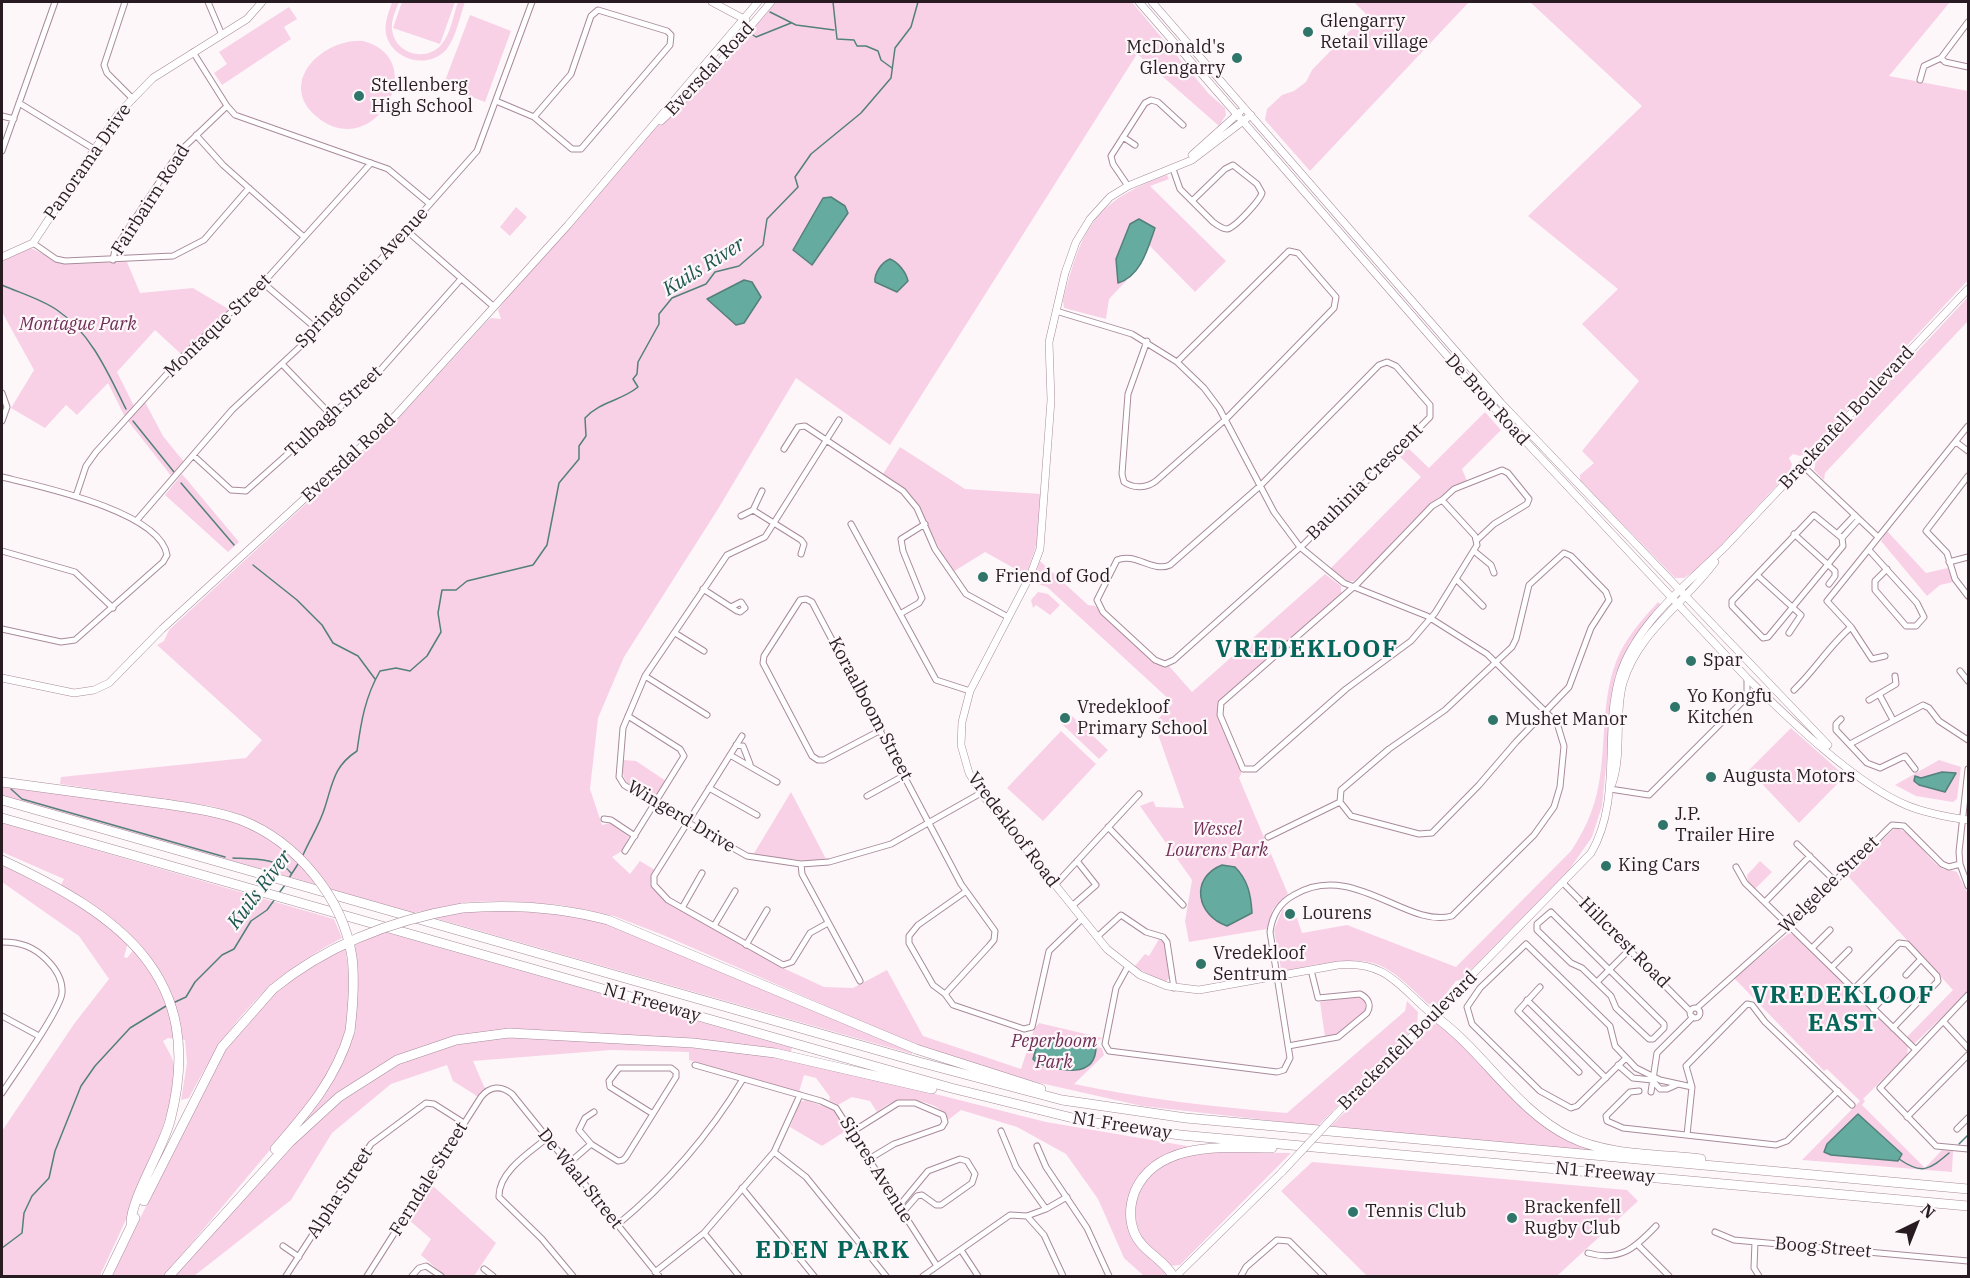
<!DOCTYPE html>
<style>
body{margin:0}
#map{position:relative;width:1970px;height:1278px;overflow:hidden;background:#fdf7fa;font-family:"IBM Plex Serif",serif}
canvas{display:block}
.frame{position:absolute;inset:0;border:3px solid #281c22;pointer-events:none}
.north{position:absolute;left:1886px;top:1194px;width:60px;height:60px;-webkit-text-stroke:4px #fdf7fa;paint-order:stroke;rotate:43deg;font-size:16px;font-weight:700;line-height:24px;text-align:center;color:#281c22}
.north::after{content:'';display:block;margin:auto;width:21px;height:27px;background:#281c22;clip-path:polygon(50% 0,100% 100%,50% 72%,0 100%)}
</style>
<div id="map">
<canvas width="1970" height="1278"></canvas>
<div class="frame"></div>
<div class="north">N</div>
</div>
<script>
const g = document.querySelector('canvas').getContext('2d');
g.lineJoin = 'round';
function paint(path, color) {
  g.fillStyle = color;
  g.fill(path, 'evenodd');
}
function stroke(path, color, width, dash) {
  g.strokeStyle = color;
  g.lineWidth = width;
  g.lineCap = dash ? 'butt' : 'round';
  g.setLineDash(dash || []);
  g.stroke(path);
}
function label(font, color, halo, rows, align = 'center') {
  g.font = font + ' "IBM Plex Serif",serif';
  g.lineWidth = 4.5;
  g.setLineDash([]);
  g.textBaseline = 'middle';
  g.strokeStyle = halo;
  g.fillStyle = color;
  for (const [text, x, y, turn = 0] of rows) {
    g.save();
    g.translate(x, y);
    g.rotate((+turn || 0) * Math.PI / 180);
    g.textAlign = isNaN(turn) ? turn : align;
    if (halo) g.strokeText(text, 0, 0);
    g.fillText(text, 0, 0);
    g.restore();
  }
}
paint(new Path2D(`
 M392,2H399C396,10 391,19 392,29C394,53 425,63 441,45C451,34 453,15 458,2H465C460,16 456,38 446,50C427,70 392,60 386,34C384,22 389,12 392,2Z
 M402,2H455L440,44L393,28Z
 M776,2H1132L1209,94L1225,108L1226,115L1219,126L1137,54L890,445L796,378L718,509L624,657L598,718L590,789L602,825L610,823L629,837L622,851L612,857L630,874L640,861L655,870L650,884L667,902L781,967L824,987L853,988L887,970L923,1036L1021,1069L1034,1029L1039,1023L1103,1038L1097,1041V1047L1102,1048L1104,1055L1074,1084C1145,1099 1215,1107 1287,1113L1405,1011L1407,1001L1418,1012L1417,1025L1318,1126L1142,1106L1005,1075L907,1041L663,935L614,916L561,905L506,901L468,902L413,913L330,889L310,862L286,840L239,814L211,806L60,784L61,777L246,758L262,740L157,645L164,641L169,630L395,422L487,321L491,318L501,319L498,310L510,293L647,136L722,65Z
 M1354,2H1469L1310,171L1265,120L1267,109L1282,95L1294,91L1306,82L1312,70L1366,14Z
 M1530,2H1950L1889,76L1968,91V280L1807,453L1800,456L1793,454L1789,458L1792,464L1790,471L1702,566L1684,578H1675L1580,480V475L1594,463L1582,451L1639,381L1582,324L1618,289L1528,216L1642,106Z
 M289,7L297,19L284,27L291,39L222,85L214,73L227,64L219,52Z
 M470,15L511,31L485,102L443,86Z
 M363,41C433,59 374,164 317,117C276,83 323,38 363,41Z
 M1167,175L1169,179L1150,186L1226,261L1195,292L1149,245L1155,228L1119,282L1127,280L1109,299L1106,319L1064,308L1063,301C1082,228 1093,202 1167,175Z
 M516,207L527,217L510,236L500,227Z
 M31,248L63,264L127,262L140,293L193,288L230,310L181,354L155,330L117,372L134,406L125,417L108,383L77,415L66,405L45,428L11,408L34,370L2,312V261Z
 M1968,297V321L1825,473L1824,480L1814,470L1816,460Z
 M145,402L163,436L184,462L172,477L128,421Z
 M1485,412L1501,430L1462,469L1467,481C1421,501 1391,549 1354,581H1348L1330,569L1421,477L1397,454L1405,445L1429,468Z
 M900,447L965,489L1041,494L1037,543L1026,575L985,552L953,572C927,533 925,501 883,474Z
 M182,474L239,542L228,552L165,495Z
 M1887,531L1926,573L1948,568L1953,582L1940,585L1927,596L1881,541Z
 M1040,561L1088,605L1095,606L1154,663L1169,666L1192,692L1325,574L1341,586V594L1220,700L1217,708V716L1242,772L1239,778L1288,894L1273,909L1267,929L1189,942L1185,921L1192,880L1140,806L1153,801L1156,807L1184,808L1154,723L1173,703L1047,587L1035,583V576Z
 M1038,592L1048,594L1060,605L1050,615L1036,605L1033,608L1031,600Z
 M1658,602L1661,605L1630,642L1615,676L1602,806L1592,837L1569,870L1461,980L1456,981L1437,1005L1428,1004C1383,960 1375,955 1313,965C1303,967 1291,972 1281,969L1274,930L1283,908L1288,921L1297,918L1302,933L1347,925L1456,967L1571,851C1583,833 1592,814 1597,793C1607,750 1600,704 1616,662C1625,638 1642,620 1658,602Z
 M1071,715L1108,750L1099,759L1062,724Z
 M1791,728L1845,776L1799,823L1749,770Z
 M1061,731L1096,764L1043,821L1007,788Z
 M623,760L636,761L666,781L656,797L650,798C631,785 620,785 623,760Z
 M1939,760L1961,767L1957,799L1953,802L1916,796L1895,785Z
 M2,786C48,792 95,798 142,805C179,810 218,812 252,829C279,842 299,863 318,885L2,796Z
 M791,792L826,859L807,861L753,855Z
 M2,823L334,919L342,938C263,980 230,1021 189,1098L181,1100L187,1063L185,1040L168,1038L163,1041C167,1049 174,1059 174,1067C178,1113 121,1231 100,1276H2V1131L74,1024L109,979L79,936L2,882V864L84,908L128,942L124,957L127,958L138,944L103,913L60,887L64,879L2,852Z
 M1895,828C1911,829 1927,860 1943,869C1948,871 1953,870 1957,872L1968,894V992L1914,1044L1906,1038L1953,990L1846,874Z
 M1760,861L1772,872L1755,889L1748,882L1747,875Z
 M489,909L557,913L612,925L913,1052L912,1054L431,917Z
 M381,931L792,1048L790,1054L681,1040L481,1033L374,1070L341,1092L309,1120L307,1118C350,1066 367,1009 353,943Z
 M1789,933L1797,936L1908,1046L1907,1055L1863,1099L1865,1101L1862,1105L1925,1168L1942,1150L1953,1151L1952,1172L1802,1160L1860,1101L1827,1069L1824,1071L1734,978Z
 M1159,939L1165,943L1170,978L1165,982L1134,967L1145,954L1149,956Z
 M345,946L351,989L346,1032L335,1062L307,1106L164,1276H112L213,1069L236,1033L285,982Z
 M1357,996L1365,1000L1366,1011L1339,1034L1325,1037L1320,1002Z
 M1439,1023L1536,1116L1606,1152L1330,1127L1433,1025Z
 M503,1037L676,1046L768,1056L872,1078L1046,1122L1187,1146L1188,1150L1142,1175L1130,1224L1168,1276H1144L1124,1258L1098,1199L1066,1154L1017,1127L961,1110L948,1120C942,1102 910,1097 894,1102C888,1104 882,1108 877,1112L870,1101L852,1097L838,1105L829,1100L830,1097L816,1078L804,1075L799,1092L689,1060V1052L611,1050L473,1061L486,1091L480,1098L453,1081L447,1065L391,1084L332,1133L291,1200L194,1276H175C238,1204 317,1099 406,1060C436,1046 470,1042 503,1037Z
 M806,1100L834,1110L847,1130L822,1146L790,1127L800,1102Z
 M1211,1152L1291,1153L1180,1265L1170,1266C1163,1261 1154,1256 1149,1249C1124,1217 1135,1178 1170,1160C1181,1154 1198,1154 1211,1152Z
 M1312,1162L1627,1190L1638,1201L1557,1276H1367L1281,1191Z
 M432,1185L496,1243L474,1276H445L421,1255L431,1239L409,1220Z`), '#f9d1e6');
const water = new Path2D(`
 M831,197L845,206L848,213L812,265L793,250L823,198Z
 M1139,219L1155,228C1148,248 1141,276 1118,283L1116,259L1130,224Z
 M890,259C898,262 906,272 908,281L897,292L875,282C874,273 882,262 890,259Z
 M744,280L752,282L761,297L744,323L736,325L707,299Z
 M1942,772L1956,773L1945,792L1919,785L1914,781L1915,776L1921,778Z
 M1222,865L1235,867C1248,880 1251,895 1252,913L1227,926C1197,916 1189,878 1222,865Z
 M1054,1037L1074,1041H1093L1096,1045C1097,1081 1058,1070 1037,1063L1033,1059L1038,1041Z
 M1858,1114L1902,1154L1898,1161L1831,1155L1824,1152L1827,1144Z`);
paint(water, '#66ab9f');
stroke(water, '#53807a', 1.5);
stroke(new Path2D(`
 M833,2L837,39L854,40L857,46H866L878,51L881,60L892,68
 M770,12L796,25L834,30
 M753,35L756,37L791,23
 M2,285C20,293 41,299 57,310C91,333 108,373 126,409
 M133,421L174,472
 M181,483L234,545
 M253,565L297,600L322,625L333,643L358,656L375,679
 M11,789L22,799L225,857
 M303,855C310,839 320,824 325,807C333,782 334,766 357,751C361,722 365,697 380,671L396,668L410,671L427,656L441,632L438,613L442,590H456L467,581L533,565L547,545L559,483L579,459V446L586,436L585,418C601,401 621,401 638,387L633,379L637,374L638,362L659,324V314L672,298L706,284L715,272L739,266L763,245L767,219L798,187L795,177L811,154L861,113L891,78L895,48L911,27L918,2
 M233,858C250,859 280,858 291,873
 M289,878L298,864
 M279,893L285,885
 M173,1003L186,997L195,982L222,955L234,949L251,921L267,910L275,899
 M1959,1144L1968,1135
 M1899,1159C1922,1175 1929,1170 1949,1153
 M2,1248L22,1233L24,1213L32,1196L49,1178L55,1151L81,1086L95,1066L130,1028L166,1006`), '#53807a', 1.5);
const street = new Path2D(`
 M125,2L104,65L107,73L133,99
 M208,2L222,35
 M193,52L227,106L235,115L388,169L430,204
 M1941,58L1945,62L1968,67
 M1920,80L1924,66L1941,58L1968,22
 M496,101L534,117L571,74L591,16L598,10L667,31L671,35L670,45L581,149H572L534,117
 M19,103L94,149
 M2,116L14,119
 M196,135L223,165L304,237
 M1123,137L1135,145
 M2,151L55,2
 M1173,169L1180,189L1213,222C1217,225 1222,229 1227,229C1235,228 1260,200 1262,193L1257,184L1233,165L1225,169L1192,201
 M1128,186L1113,164L1111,156L1145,103L1151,100L1158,102L1183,125
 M406,230L493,306
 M33,243L56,259L65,261L173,256L204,240L249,188
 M113,260L115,249L179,152L227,106
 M263,283L318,330
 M1056,311L1132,334L1177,362L1204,388L1219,408L1274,512L1300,547L1344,583L1427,616L1487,654L1557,723L1564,746L1560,787L1554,807L1534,835L1452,916C1407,929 1353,860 1294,895C1279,903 1272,916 1270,932L1290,1058L1284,1070L1277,1072L1109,1051L1105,1044L1116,988L1127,968
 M1147,341L1128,394L1122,474L1124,482C1134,489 1147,488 1156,481L1226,419L1334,308L1336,297L1298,253L1289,251L1177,362
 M1387,362L1396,366L1430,405V417L1304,544L1174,660L1165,664L1155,660L1103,612L1097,600L1117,560C1135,552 1153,573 1170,565L1260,486L1379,365Z
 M282,364L332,416
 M2,393L7,407L2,421
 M839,420L765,537L727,555L645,676L623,728L619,777L624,785L655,804L747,856L801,864L829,862L891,844L981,793
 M1956,442L1968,451
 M784,449L798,427L805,426L903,491L917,508L935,549L966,594L1008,617
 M194,456L231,490L246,491L375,376L461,279
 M1803,466L1878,537
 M1968,476L1926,531L1947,553L1955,579L1968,596
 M2,477C38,486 160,511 167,555L163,562L75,640L61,642L2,629
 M762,491L753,510L801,540L804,544L801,554
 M76,496L86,466L96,452L185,354L263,283L371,163
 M1442,500L1475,536L1477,545L1435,613L1411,641L1346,689L1255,769H1243L1220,715L1221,703L1358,583L1432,506Z
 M1442,500L1454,489L1502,470L1508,473L1529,499L1527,504L1494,524L1477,540
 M1814,515L1842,538L1843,546L1768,637L1763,638L1732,606V601Z
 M741,516L753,510
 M137,520L232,410L318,330L477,151L532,2
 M851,524L936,680L970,691
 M1794,534L1835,571V576L1829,584
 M1837,534L1855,515
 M1842,538L1859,519
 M1869,550L1917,603L1924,617L1916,626H1906L1875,590V581L1887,569
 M2,551L75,572L113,608
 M1474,551L1491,565L1494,573
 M1564,553L1571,556L1606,592L1609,600L1591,628L1569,687L1516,742L1479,785L1432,833L1419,834L1351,816L1340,802L1341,790L1389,749L1445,710L1512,647L1516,639L1529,585Z
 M1949,562L1968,557
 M1757,575L1801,615L1789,633
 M1456,579L1483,606
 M703,589L737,611L740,612L745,608L741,602L731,607
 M900,614L919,603L922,598L903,551L901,539L925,524
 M675,633L704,651
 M1885,656L1872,659L1851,627L1827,601L1968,426
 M1960,671L1968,681
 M645,676L707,715
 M1794,690C1815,670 1829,646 1851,627
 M1869,700L1879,694
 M1743,701L1747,692V678
 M1841,719L1836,724V730L1867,763L1880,768L1905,756L1915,769
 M1893,720L1879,694L1896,684L1895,676
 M881,730L824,760H818L812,756L763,663L764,656L800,600L806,599L812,602L961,884L995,931L994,940L989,946L945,994L953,1005L1024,1029L1032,1027L1049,951L1082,919
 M742,736L654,876V885L668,900L783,965L792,962L810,933L828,923
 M1850,744L1923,705L1929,708L1939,721L1968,740
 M736,745L743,746L750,764L747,765
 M730,755L777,782
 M1968,769L1959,852L1960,864L1968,886
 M709,788L757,815
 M1610,789L1649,795L1743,701L1752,696L1765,697
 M867,796L905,775
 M604,819L611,820L635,836
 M1108,827L1183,905
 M1268,837L1340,802
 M1797,844L1835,881
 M625,851L684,756L680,749L628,716
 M801,864L802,874L860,981
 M1736,867L1745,883L1915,1049
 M1563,883L1690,1011
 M1055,885L1139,794
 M1765,902L1810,856
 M1072,906L1096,885L1077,861
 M682,908L702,873
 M1551,912L1664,1024V1028L1653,1039H1649L1616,1008L1611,996L1582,968L1571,963L1537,930V924Z
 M714,926L735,891
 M1097,937L1121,915L1146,932L1163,937L1167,942L1174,988
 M2,942C21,942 34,947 47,960C56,969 63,981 62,993C61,1009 13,1076 2,1093
 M746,945L767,910
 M1812,948L1830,930
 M1832,967L1849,950
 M1906,975L1921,959
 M1597,982L1630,949
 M1540,987L1518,1011L1579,1072
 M1854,989L1899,943L1907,944L1937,976L1938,981L1893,1028
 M945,994L933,985L909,943V936L918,925L965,892
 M1968,995L1880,1088L1936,1146L1968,1149
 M1527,1000L1606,1078
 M1697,1008L1789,926L1892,825L1904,826L1942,864L1949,867L1960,864
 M1690 1013a5 5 0 1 1 10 0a5 5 0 1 1-10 0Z
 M1873,1009L1891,990
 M2,1016L39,1036
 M1943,1021L1968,1048
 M1288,1046L1338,1037L1367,1013C1372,1005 1368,998 1360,994L1318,998L1311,970
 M1626,1058L1577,1106L1571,1108L1540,1091L1472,1024L1467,1007L1480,988L1526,944L1610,1026L1615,1046L1636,1068L1660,1080L1692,1087
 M695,1065L821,1101L836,1108L937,1266
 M1618,1065L1633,1078L1652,1080L1660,1089H1667L1676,1085
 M1639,1091L1630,1092L1606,1116L1607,1121L1623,1128L1776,1145L1787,1141L1838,1091
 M1651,1092L1657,1053L1693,1017
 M1907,1117L1968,1055
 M1957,1129L1968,1118
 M1001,1131L1016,1167L1046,1209
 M852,1132L898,1103H915L943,1115L945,1122L942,1127L894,1144L869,1159
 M1687,1135L1692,1087L1686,1066L1747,1004L1752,1005L1765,1022L1852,1105
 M547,1138C530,1152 498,1172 499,1197L542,1239L573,1276
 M591,1144L579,1130L585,1118L594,1112
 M1037,1146L1046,1167L1087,1228L1109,1276
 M774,1152L806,1177L886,1276
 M568,1164L591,1144L618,1161L623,1160L626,1157L676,1077V1072L671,1068H619L609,1081L610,1087L653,1114
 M742,1188L814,1276
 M899,1206L928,1171L960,1159L967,1161L975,1174L972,1183L941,1205H936L922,1195L917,1196L903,1212
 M1027,1216L1044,1235L1063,1276
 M1027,1216L1046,1209L1067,1197
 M617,1225C667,1184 709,1135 743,1079
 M1715,1232L1734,1240L1968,1261
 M704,1233L739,1276
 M1755,1242L1754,1268L1759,1276
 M1638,1245L1669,1276
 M283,1246L299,1257
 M961,1250L978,1276
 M1588,1253C1620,1262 1635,1248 1656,1226
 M484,1269L493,1276
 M655,1272L704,1233L774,1152L800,1095
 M286,1276L371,1144L426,1103L434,1104L464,1123
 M367,1276L481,1097C490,1086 501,1085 512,1094L659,1276
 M412,1276L419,1268L426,1266L441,1276
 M923,1276L1010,1215L1027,1216
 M1241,1276L1246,1267L1277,1240L1289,1241L1324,1276`);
const secondary = new Path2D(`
 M712,2L746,20
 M1139,2L1469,381L1747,678C1788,718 1854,783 1906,805C1925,813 1947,817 1968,820
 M1152,2L1501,403L1828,745
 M1251,115L1192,160L1128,186L1110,197L1090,219L1076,242L1065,273L1049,342L1051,400L1040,549L1030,576L970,691L962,722L961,745L969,773L981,793L1107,949L1140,975L1167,986L1199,990L1338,965C1387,960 1400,988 1433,1015
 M661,121L710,74L771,2
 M1192,155L1240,112
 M2,257L33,243L118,114L153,78L247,19L262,2
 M2,678L74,693L94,690L109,683L162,629L396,415L568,225L758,2
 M1612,784C1623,753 1614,715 1623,683C1638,632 1685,603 1715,562
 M1336,1114L1591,853C1622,800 1603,736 1619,678C1634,625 1687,584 1725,547L1968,289
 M1176,1276L1282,1172`);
const highway = new Path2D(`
 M2,782L165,804
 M2,800L919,1062L1062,1100L1186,1118L1968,1189
 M2,818L951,1088L1089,1122L1180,1135L1968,1206
 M2,860C119,915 208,976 170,1121C163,1148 131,1199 131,1223
 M462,908C512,904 560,907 608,920L916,1049L1041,1089
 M1433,1015C1483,1050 1515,1110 1570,1137C1609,1156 1659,1154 1701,1159
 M275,1149C307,1112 336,1079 350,1031
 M144,1201L222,1047L273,989
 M107,1276L135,1218
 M169,1276L290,1142L339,1097L397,1060L456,1040L509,1033L693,1043L775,1053L932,1089
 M1173,1276C1163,1258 1142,1252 1134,1232C1129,1219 1130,1204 1135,1191C1158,1140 1226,1148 1272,1148`);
stroke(street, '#a88b9a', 7);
stroke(secondary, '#a88b9a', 8);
stroke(highway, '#a88b9a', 10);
stroke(street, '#fff', 5);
stroke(secondary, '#fff', 7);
stroke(highway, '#fff', 9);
const secondaryBridge = new Path2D(`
 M1282,1172L1336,1114`);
const highwayBridge = new Path2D(`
 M165,804C191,808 216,811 241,820C297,842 343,898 352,957C355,982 353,1006 350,1031
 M273,989C328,944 392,920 462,908`);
stroke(secondaryBridge, '#a88b9a', 8, []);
stroke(highwayBridge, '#a88b9a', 10, []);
stroke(secondaryBridge, '#fff', 7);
stroke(highwayBridge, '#fff', 9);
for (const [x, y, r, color] of [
 [1308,32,6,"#2f756a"],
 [1237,58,6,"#2f756a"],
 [359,96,6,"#2f756a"],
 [983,577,6,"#2f756a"],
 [1691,661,6,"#2f756a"],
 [1675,707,6,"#2f756a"],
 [1065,718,6,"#2f756a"],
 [1493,720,6,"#2f756a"],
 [1711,777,6,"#2f756a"],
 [1663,825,6,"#2f756a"],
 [1606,866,6,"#2f756a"],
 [1290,914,6,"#2f756a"],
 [1201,964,6,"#2f756a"],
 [1353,1212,6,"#2f756a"],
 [1512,1218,6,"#2f756a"]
]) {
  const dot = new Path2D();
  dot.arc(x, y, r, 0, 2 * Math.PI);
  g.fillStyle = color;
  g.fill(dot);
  stroke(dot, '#fdf7fa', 2);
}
label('18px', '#281c22', '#fdf7fa', [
 ["Glengarry",1320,22],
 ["Retail village",1320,43],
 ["McDonald's",1225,48,"right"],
 ["Glengarry",1225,69,"right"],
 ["Stellenberg",371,86],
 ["High School",371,107],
 ["Friend of God",995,577],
 ["Spar",1703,661],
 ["Yo Kongfu",1687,697],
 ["Kitchen",1687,718],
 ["Vredekloof",1077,708],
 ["Primary School",1077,729],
 ["Mushet Manor",1505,720],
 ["Augusta Motors",1723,777],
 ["J.P.",1675,815],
 ["Trailer Hire",1675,836],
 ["King Cars",1618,866],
 ["Lourens",1302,914],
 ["Vredekloof",1213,954],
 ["Sentrum",1213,975],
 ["Brackenfell",1524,1208],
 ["Rugby Club",1524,1229],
 ["Tennis Club",1365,1212]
], 'left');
label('18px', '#281c22', '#fdf7fa', [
 ["Eversdal Road",710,69,-47],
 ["Panorama Drive",88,162,-55],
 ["Fairbairn Road",151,200,-57],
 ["Springfontein Avenue",362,278,-47],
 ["Montaque Street",218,326,-44],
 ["De Bron Road",1487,400,48],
 ["Tulbagh Street",334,412,-43],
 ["Brackenfell Boulevard",1847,418,-47],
 ["Eversdal Road",349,458,-43],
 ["Bauhinia Crescent",1365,482,-45],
 ["Koraalboom Street",870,709,62],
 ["Wingerd Drive",681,817,31],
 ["Vredekloof Road",1013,830,53],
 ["Welgelee Street",1829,885,-44],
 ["Hillcrest Road",1624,943,45],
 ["N1 Freeway",652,1003,16],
 ["Brackenfell Boulevard",1408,1041,-45],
 ["N1 Freeway",1122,1126,9],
 ["Sipres Avenue",876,1170,58],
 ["N1 Freeway",1605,1173,5],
 ["Ferndale Street",429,1179,-58],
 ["De Waal Street",580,1179,51],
 ["Alpha Street",340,1193,-57],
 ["Boog Street",1823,1248,5]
]);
label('italic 18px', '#6f2f56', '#fdf7fa', [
 ["Montague Park",78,325],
 ["Wessel",1217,830],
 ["Lourens Park",1217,851],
 ["Peperboom",1054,1042],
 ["Park",1054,1063]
]);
label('italic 20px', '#1c574e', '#fdf7fa', [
 ["Kuils River",704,267,-32],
 ["Kuils River",260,890,-53]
]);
g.letterSpacing = '1.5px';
label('bold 24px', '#06655a', '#fdf7fa', [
 ["VREDEKLOOF",1307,650],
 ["VREDEKLOOF",1843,996],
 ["EAST",1843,1024],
 ["EDEN PARK",833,1251]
]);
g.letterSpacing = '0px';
</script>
